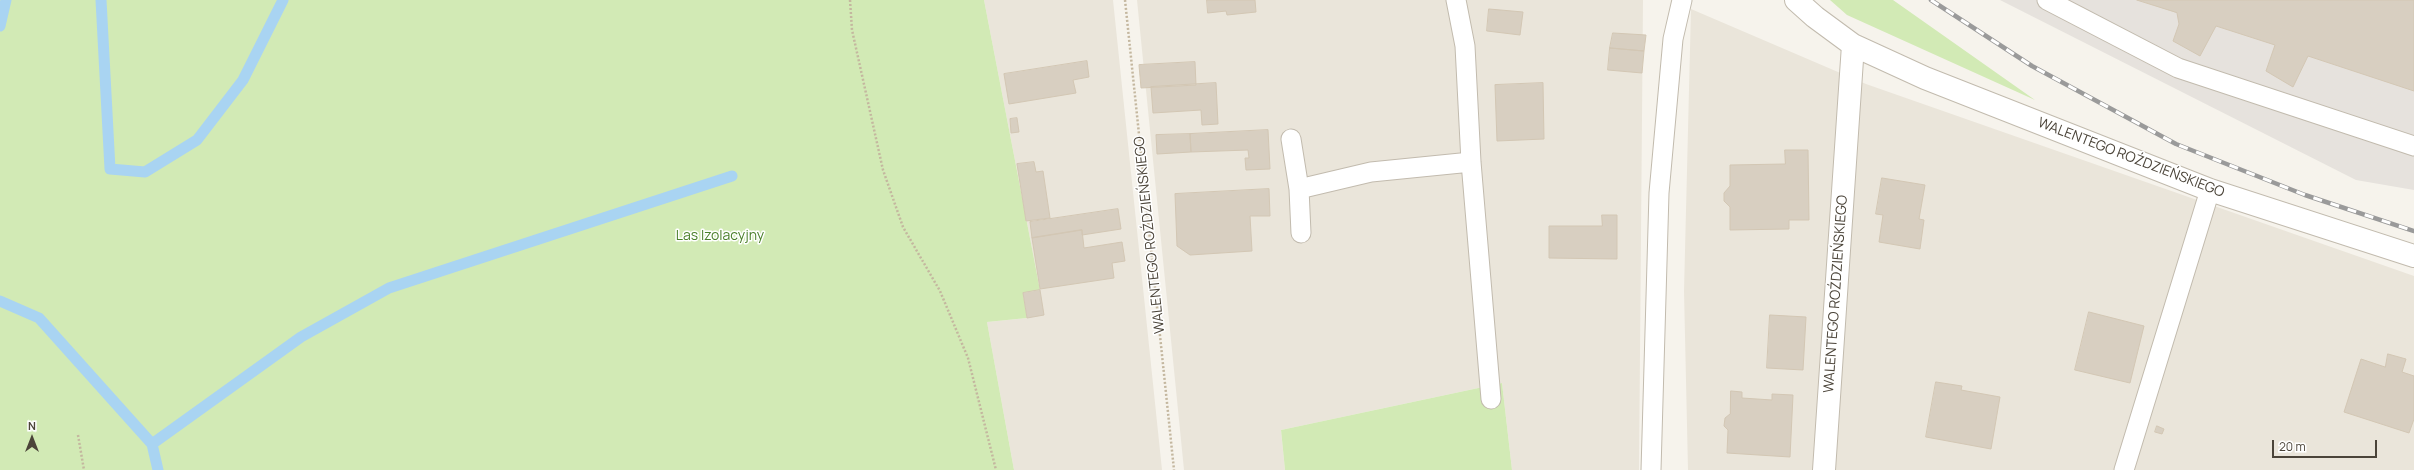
<!DOCTYPE html>
<meta charset="utf-8">
<style>
body{margin:0}
#map{position:relative;width:2414px;height:470px;overflow:hidden;background:#f6f3ec;font-family:Manrope,sans-serif}
canvas{display:block}
.north{position:absolute;left:12px;top:418px;width:40px;height:40px;-webkit-text-stroke:3px #fff;paint-order:stroke;rotate:0deg;font-size:11px;font-weight:700;line-height:16px;text-align:center;color:#4b4439}
.north::after{content:'';display:block;margin:auto;width:14px;height:18px;background:#4b4439;clip-path:polygon(50% 0,100% 100%,50% 72%,0 100%)}
.scale{position:absolute;left:2272px;top:440px;width:105px;height:18px;box-sizing:border-box;border:2px solid #4b4439;border-top:0;padding-left:5px;font-size:12px;line-height:14px;white-space:nowrap;color:#4b4439;-webkit-text-stroke:3px #fff;paint-order:stroke}
</style>
<div id="map">
<canvas width="2414" height="470"></canvas>
<div class="north">N</div>
<div class="scale">20 m</div>
</div>
<script>
const g = document.querySelector('canvas').getContext('2d');
g.lineJoin = 'round';
function paint(path, color) {
  g.fillStyle = color;
  g.fill(path, 'evenodd');
}
function stroke(path, color, width, dash) {
  g.strokeStyle = color;
  g.lineWidth = width;
  g.lineCap = dash ? 'butt' : 'round';
  g.setLineDash(dash || []);
  g.stroke(path);
}
function label(font, color, halo, rows, align = 'center') {
  g.font = font + ' Manrope,sans-serif';
  g.lineWidth = 3;
  g.setLineDash([]);
  g.textBaseline = 'middle';
  g.strokeStyle = halo;
  g.fillStyle = color;
  for (const [text, x, y, turn = 0] of rows) {
    g.save();
    g.translate(x, y);
    g.rotate((+turn || 0) * Math.PI / 180);
    g.textAlign = isNaN(turn) ? turn : align;
    if (halo) g.strokeText(text, 0, 0);
    g.fillText(text, 0, 0);
    g.restore();
  }
}
paint(new Path2D(`
 M984,0H1113L1162,470H1014L987,322L1027,318L1023,293L1040,290Z
 M1137,0H1643L1639,470H1512L1502,383L1281,430L1285,470H1184Z
 M1691,9L1866,84L2414,276V470H1688L1684,291Z`), '#eae5da');
paint(new Path2D(`
 M2000,0H2414V190L2356,180Z`), '#e6e2dd');
paint(new Path2D(`
 M0,0H984L1040,290L1023,293L1027,318L987,322L1014,470H0Z
 M1830,0H1893L2035,100L1847,15Z
 M1502,383L1512,470H1285L1281,430Z`), '#d2eab5');
stroke(new Path2D(`
 M101,0L110,169L145,172L197,140L243,80L283,0
 M0,26L6,0
 M0,301L39,318L152,444L158,470
 M152,444L301,337L389,288L732,176`), '#a9d4f2', 11);
const building = new Path2D(`
 M1207,0H1255L1256,12L1227,15L1226,11L1208,13Z
 M2137,0H2414V91L2308,56L2293,87L2266,71L2275,45L2216,26L2200,56L2173,41L2179,24L2177,13Z
 M1489,9L1523,12L1520,35L1487,31Z
 M1613,33L1646,35L1644,51L1610,48Z
 M1610,48L1644,51L1642,73L1608,70Z
 M1087,61L1089,77L1073,80L1076,93L1009,104L1004,74Z
 M1195,62L1196,85L1141,88L1139,65Z
 M1216,83L1218,124L1202,125L1201,110L1153,113L1151,87Z
 M1543,83L1544,139L1497,141L1495,85Z
 M1017,118L1019,132L1011,133L1010,119Z
 M1268,130L1270,169L1246,170L1245,158H1249L1248,150L1191,152L1190,134Z
 M1190,134L1191,152L1157,154L1156,135Z
 M1785,150H1808L1809,220H1789V229L1730,230V207L1724,201V193L1730,186V165L1785,164Z
 M1034,162L1036,172L1043,171L1050,218L1026,221L1017,164Z
 M1882,178L1925,185L1919,219L1924,220L1920,249L1879,242L1883,215L1876,214Z
 M1269,189L1270,216H1250L1252,251L1190,255L1177,246L1175,194Z
 M1118,209L1121,229L1082,235V230L1032,238L1030,222Z
 M1602,215H1617V259L1549,258V226H1602Z
 M1082,230L1084,248L1122,242L1125,261L1112,263L1114,278L1040,289L1032,238Z
 M1040,290L1044,315L1027,318L1023,293Z
 M2089,312L2144,326L2130,383L2075,370Z
 M1770,315L1806,317L1803,370L1767,368Z
 M2388,354L2406,359L2402,372L2414,376V419L2409,433L2344,412L2361,359L2385,367Z
 M1936,382L1962,386L1961,390L2000,397L1991,449L1926,437Z
 M1731,391L1742,392V398L1772,400V394L1793,395L1790,457L1727,453L1728,430L1724,426L1725,418L1730,414Z
 M2157,426L2164,429L2162,434L2155,432Z`);
paint(building, '#d8cfc1');
stroke(building, '#d3c7b4', 1);
const service = new Path2D(`
 M1456,0L1465,46L1471,162L1491,399
 M2047,0L2178,68L2414,146
 M1291,139L1299,189L1301,233
 M1299,189L1371,172L1471,162
 M1651,470L1659,193L1673,39L1682,0
 M2124,470L2210,190`);
const minor = new Path2D(`
 M1796,0L1815,17L1853,45L1925,78L2210,190L2414,256
 M1824,470L1853,45`);
stroke(service, '#c2bbae', 21);
stroke(minor, '#c2bbae', 24);
stroke(new Path2D(`
 M850,0L852,30L883,170L903,227L940,291L968,358L996,470
 M1125,0L1174,470
 M78,435L84,470`), '#c4b79f', 2.5, [2, 2]);
stroke(service, '#fff', 19);
stroke(minor, '#fff', 22);
const rail = new Path2D(`
 M1931,0L2032,66L2176,144L2305,195L2414,231`);
stroke(rail, '#9a9a9a', 4.5);
stroke(rail, '#fff', 3, [9]);
label('14px', '#4b4439', '#fff', [
 ["WALENTEGO ROŹDZIEŃSKIEGO",2131,158,21],
 ["WALENTEGO ROŹDZIEŃSKIEGO",1150,235,-96],
 ["WALENTEGO ROŹDZIEŃSKIEGO",1836,294,-86]
]);
label('14px', '#4a7f2a', '#fff', [
 ["Las Izolacyjny",720,236]
]);
</script>
